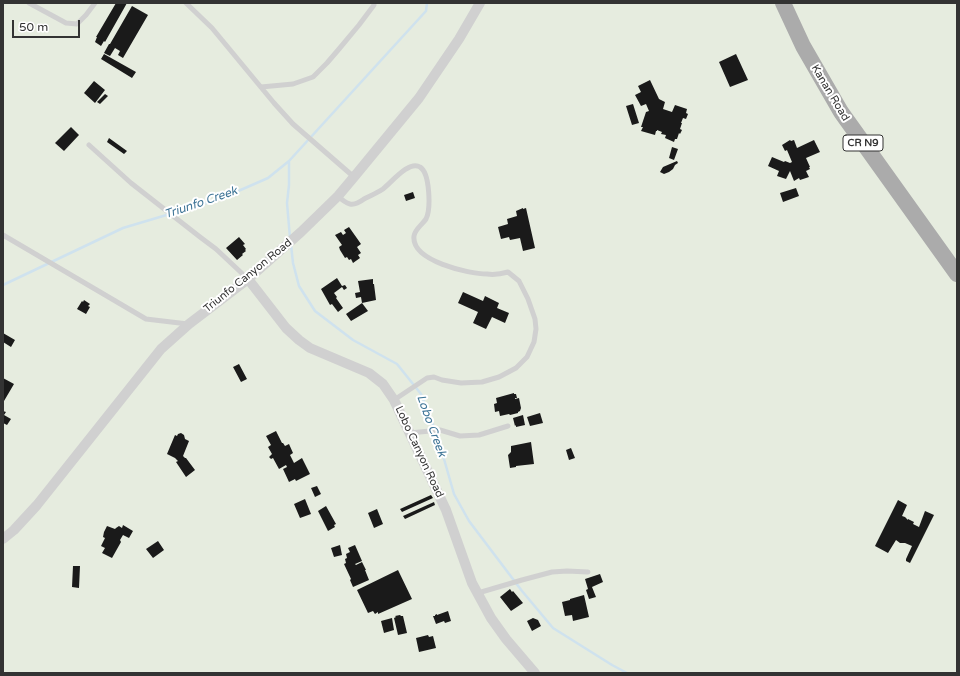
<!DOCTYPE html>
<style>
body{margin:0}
#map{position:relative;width:960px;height:676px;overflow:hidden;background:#fff;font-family:"Varela Round",sans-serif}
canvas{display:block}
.frame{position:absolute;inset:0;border:4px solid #333;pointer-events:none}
.scale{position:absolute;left:12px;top:20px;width:68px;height:18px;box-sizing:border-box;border:2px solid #333;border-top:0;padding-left:5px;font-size:12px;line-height:14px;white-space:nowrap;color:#333;-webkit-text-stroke:3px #fff;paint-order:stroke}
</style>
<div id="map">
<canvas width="960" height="676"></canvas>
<div class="frame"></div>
<div class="scale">50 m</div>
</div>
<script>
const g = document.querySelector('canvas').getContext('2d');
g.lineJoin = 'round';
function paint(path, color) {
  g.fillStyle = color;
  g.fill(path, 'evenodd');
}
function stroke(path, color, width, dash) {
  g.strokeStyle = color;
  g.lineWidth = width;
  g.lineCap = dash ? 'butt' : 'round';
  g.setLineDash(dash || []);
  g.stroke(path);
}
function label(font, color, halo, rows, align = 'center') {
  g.font = font + ' "Varela Round",sans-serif';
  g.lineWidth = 4;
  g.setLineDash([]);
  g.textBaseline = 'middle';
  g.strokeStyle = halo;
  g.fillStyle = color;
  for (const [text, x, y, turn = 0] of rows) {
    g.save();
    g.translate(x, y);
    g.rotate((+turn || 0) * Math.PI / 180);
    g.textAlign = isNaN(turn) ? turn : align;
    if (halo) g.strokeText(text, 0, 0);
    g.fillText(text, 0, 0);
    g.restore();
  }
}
paint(new Path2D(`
 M3,3H957V673H3Z`), '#e6ecdf');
stroke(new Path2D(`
 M289,161V185L287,203L290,238
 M291,245L293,263L299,286L315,311L353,340L397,364L421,394L438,438L454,494L469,521L522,591L553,628L612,665L627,673
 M3,285L123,228L220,199L268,178L289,161L426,11L427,3`), '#cfe2ee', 2.5);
paint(new Path2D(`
 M116,3H127L105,42L104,41L101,46L95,42L97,37H96Z
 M132,6L148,15L123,58L118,55L120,51L115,48L110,56L104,53L109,44H110Z
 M104,54L136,72L132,78L101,59Z
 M736,54L748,80L730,87L719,62Z
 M650,80L659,99L665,102L663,109L672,112L675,105L687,109L686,113L688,114L686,119L683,118L681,123H682L680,129L682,130L680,134L679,133L677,139H675L674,142L665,138L666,135L661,134L662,132L657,130V131H656L655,135L641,131L643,127H641L646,112L649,111L646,104L641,106L635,95L641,92L638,86Z
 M94,81L105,90L95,103L84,93Z
 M105,94L108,96L100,104L97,102Z
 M633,104L639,123L632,125L626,106Z
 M71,127L79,135L64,151L55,143Z
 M109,138L127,151L124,154L107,142Z
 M790,140L791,141L794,140L797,148L814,140L820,152L806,158L810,167H809L810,169L806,171L809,177L800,180L799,178L794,181L790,171L786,179L777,176L779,171L768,166L772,157L784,162L785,161L790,163L792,162L787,150L785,151L782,145Z
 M672,147L678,149L674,160L669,158Z
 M677,161L678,163L675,165L673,169L669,172L664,174L660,172L663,167Z
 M796,188L799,196L783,202L780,193Z
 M413,192L415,198L406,201L404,195Z
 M523,208V209L526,208L535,248L523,251L520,238L510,240L509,237L501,239L498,227L508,224L507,219L517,216L516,211Z
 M349,227L361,244L357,247L361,253L358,255L360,258L353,263L351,259L349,260L347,257L345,258L340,250L339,247L342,245L335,235L341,232L343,235L346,233L344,230Z
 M239,237L245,244L243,245L246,249L245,250L246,251L242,254L243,255L237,260L226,248Z
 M337,278L342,286L345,285L347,288L344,290L342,287L334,293L337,297L336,298L343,308L338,312L332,304L330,305L321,289Z
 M373,279V284H374L376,300L362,303L368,311L351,321L346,314L362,303L361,297L356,298L355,293L360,292L358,281Z
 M463,292L483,301L485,296L499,303L497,308L509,313L505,323L492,317L486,329L473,323L478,312L458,303Z
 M84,300L90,304L88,306L90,307L86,314L77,309L82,301L83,302Z
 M3,333L15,340L11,347L3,342L4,341L3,340Z
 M239,364L247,379L241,382L233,367Z
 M3,378L14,384L4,401H3Z
 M514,393V394H516L517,398H515V399L519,398L521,408L520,411L518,412V413L510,415L509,414L500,416L499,411L495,412L494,404L497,403L496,398Z
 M3,411L6,412L4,415L11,419L7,425L3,423Z
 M540,413L543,423L530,426L527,417Z
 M523,415L525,425L516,427V425L515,426L513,418Z
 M276,431L282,443H283L285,446L289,444L293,453L290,455L294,463L302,458L310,474L296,481L295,479L289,482L283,469L287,467L286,465L279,469L273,458L271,459L269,457L272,454L268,447L271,445L266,436Z
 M181,433L184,435L185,439L189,441L183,456L185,458H186L195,470L186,477L176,462L178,461L175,458L167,454L175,435L177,436L178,434Z
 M531,442L534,464L516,466V467L510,468L508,455L511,452V446Z
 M571,448L575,458L569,460L566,450Z
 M317,486L321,494L315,497L311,488Z
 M431,495L433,498L402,512L400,509Z
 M305,499L311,514L300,518L294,504Z
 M898,500L907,505L902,516L905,517L908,520V519L914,522L913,524L919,527L925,511L934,515L910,563L906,561V559L912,546L905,543H900L896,540L888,553L875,546Z
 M434,502L435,505L405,519L403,516Z
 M326,506L336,524L334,525L335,527L328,531L318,511Z
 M377,509L383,524L374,528L368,513Z
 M123,525L133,531L129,538L123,535L120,540L121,542L112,558L102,553L105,548L101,546L105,538L103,537L104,532L107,526L115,529L116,528L119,526L122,528Z
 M158,541L164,550L153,558L146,549Z
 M340,545L342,555L334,557L331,548Z
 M355,545L362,561L355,564L356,565L362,562L366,570H365L369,580L353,587L350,580L351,579L344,564L346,563L345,559L347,558L346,554L350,552L348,548Z
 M73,566H80L79,588L72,587Z
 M398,570L412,599L378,614V612L375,614L373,611L368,613L357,590Z
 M600,574L603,582L592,587L596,597L589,599L586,590L588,589L585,579Z
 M510,589L512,592L513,591L523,603L511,611L500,597Z
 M584,595L589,617L573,621L572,615L565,616L562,602L570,600V599Z
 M448,611L451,621L445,623L444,621L436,624L433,616H435V615L437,614V615Z
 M400,615L401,616H403L407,633L398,635L394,618L396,617L395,616Z
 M392,618L394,630L384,633L381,621Z
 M533,618L538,620L541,626L532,631L527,621Z
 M428,635L429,637L433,636L436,648L419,652L416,638Z`), '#1a1a1a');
stroke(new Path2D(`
 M29,3L66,23L77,24L86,15L95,3
 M186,3L212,28L274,103L293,124L354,177
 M261,87L293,84L313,77L327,63L339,49L359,25L374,5V3
 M89,145L131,183L200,237L216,249L248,279
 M338,196C341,199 346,203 350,204C355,205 360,202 364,199C370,196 377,193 383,189C391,183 409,160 420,167C430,173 431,209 426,219C422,225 415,229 414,236C411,261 469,274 487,274C494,275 501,274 508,272L519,281L528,299L535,319L536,329L534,342L527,357L516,368L499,377L482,382L461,383L442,380L434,377L427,378L394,400
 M3,235L146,319L188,324
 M410,433L440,430L460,436L479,435L508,426
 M478,593L522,580L552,572L567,571L588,572`), '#d0d0d0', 5);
stroke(new Path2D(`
 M248,279L286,328L299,340L310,348L369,373L383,384L394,400L446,510L472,583L491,618L506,639L535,673
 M3,539L14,530L37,505L161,349L189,324L248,279L301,232L338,196L354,177L419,98L459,39L480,3`), '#d0d0d0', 10);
stroke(new Path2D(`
 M783,3L803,46L841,112L957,274`), '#ababab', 16);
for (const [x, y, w] of [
 [863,143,40]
]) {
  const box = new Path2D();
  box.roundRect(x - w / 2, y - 8, w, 16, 3);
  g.fillStyle = '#fff';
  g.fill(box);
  stroke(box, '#333', 1);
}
label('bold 10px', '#333', null, [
 ["CR N9",863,143]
]);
label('11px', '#333', '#fff', [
 ["Kanan Road",830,93,59],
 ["Triunfo Canyon Road",248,276,-39],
 ["Lobo Canyon Road",419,452,65]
]);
label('italic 12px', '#3f7597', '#fff', [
 ["Triunfo Creek",201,203,-19],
 ["Lobo Creek",431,426,70]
]);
</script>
